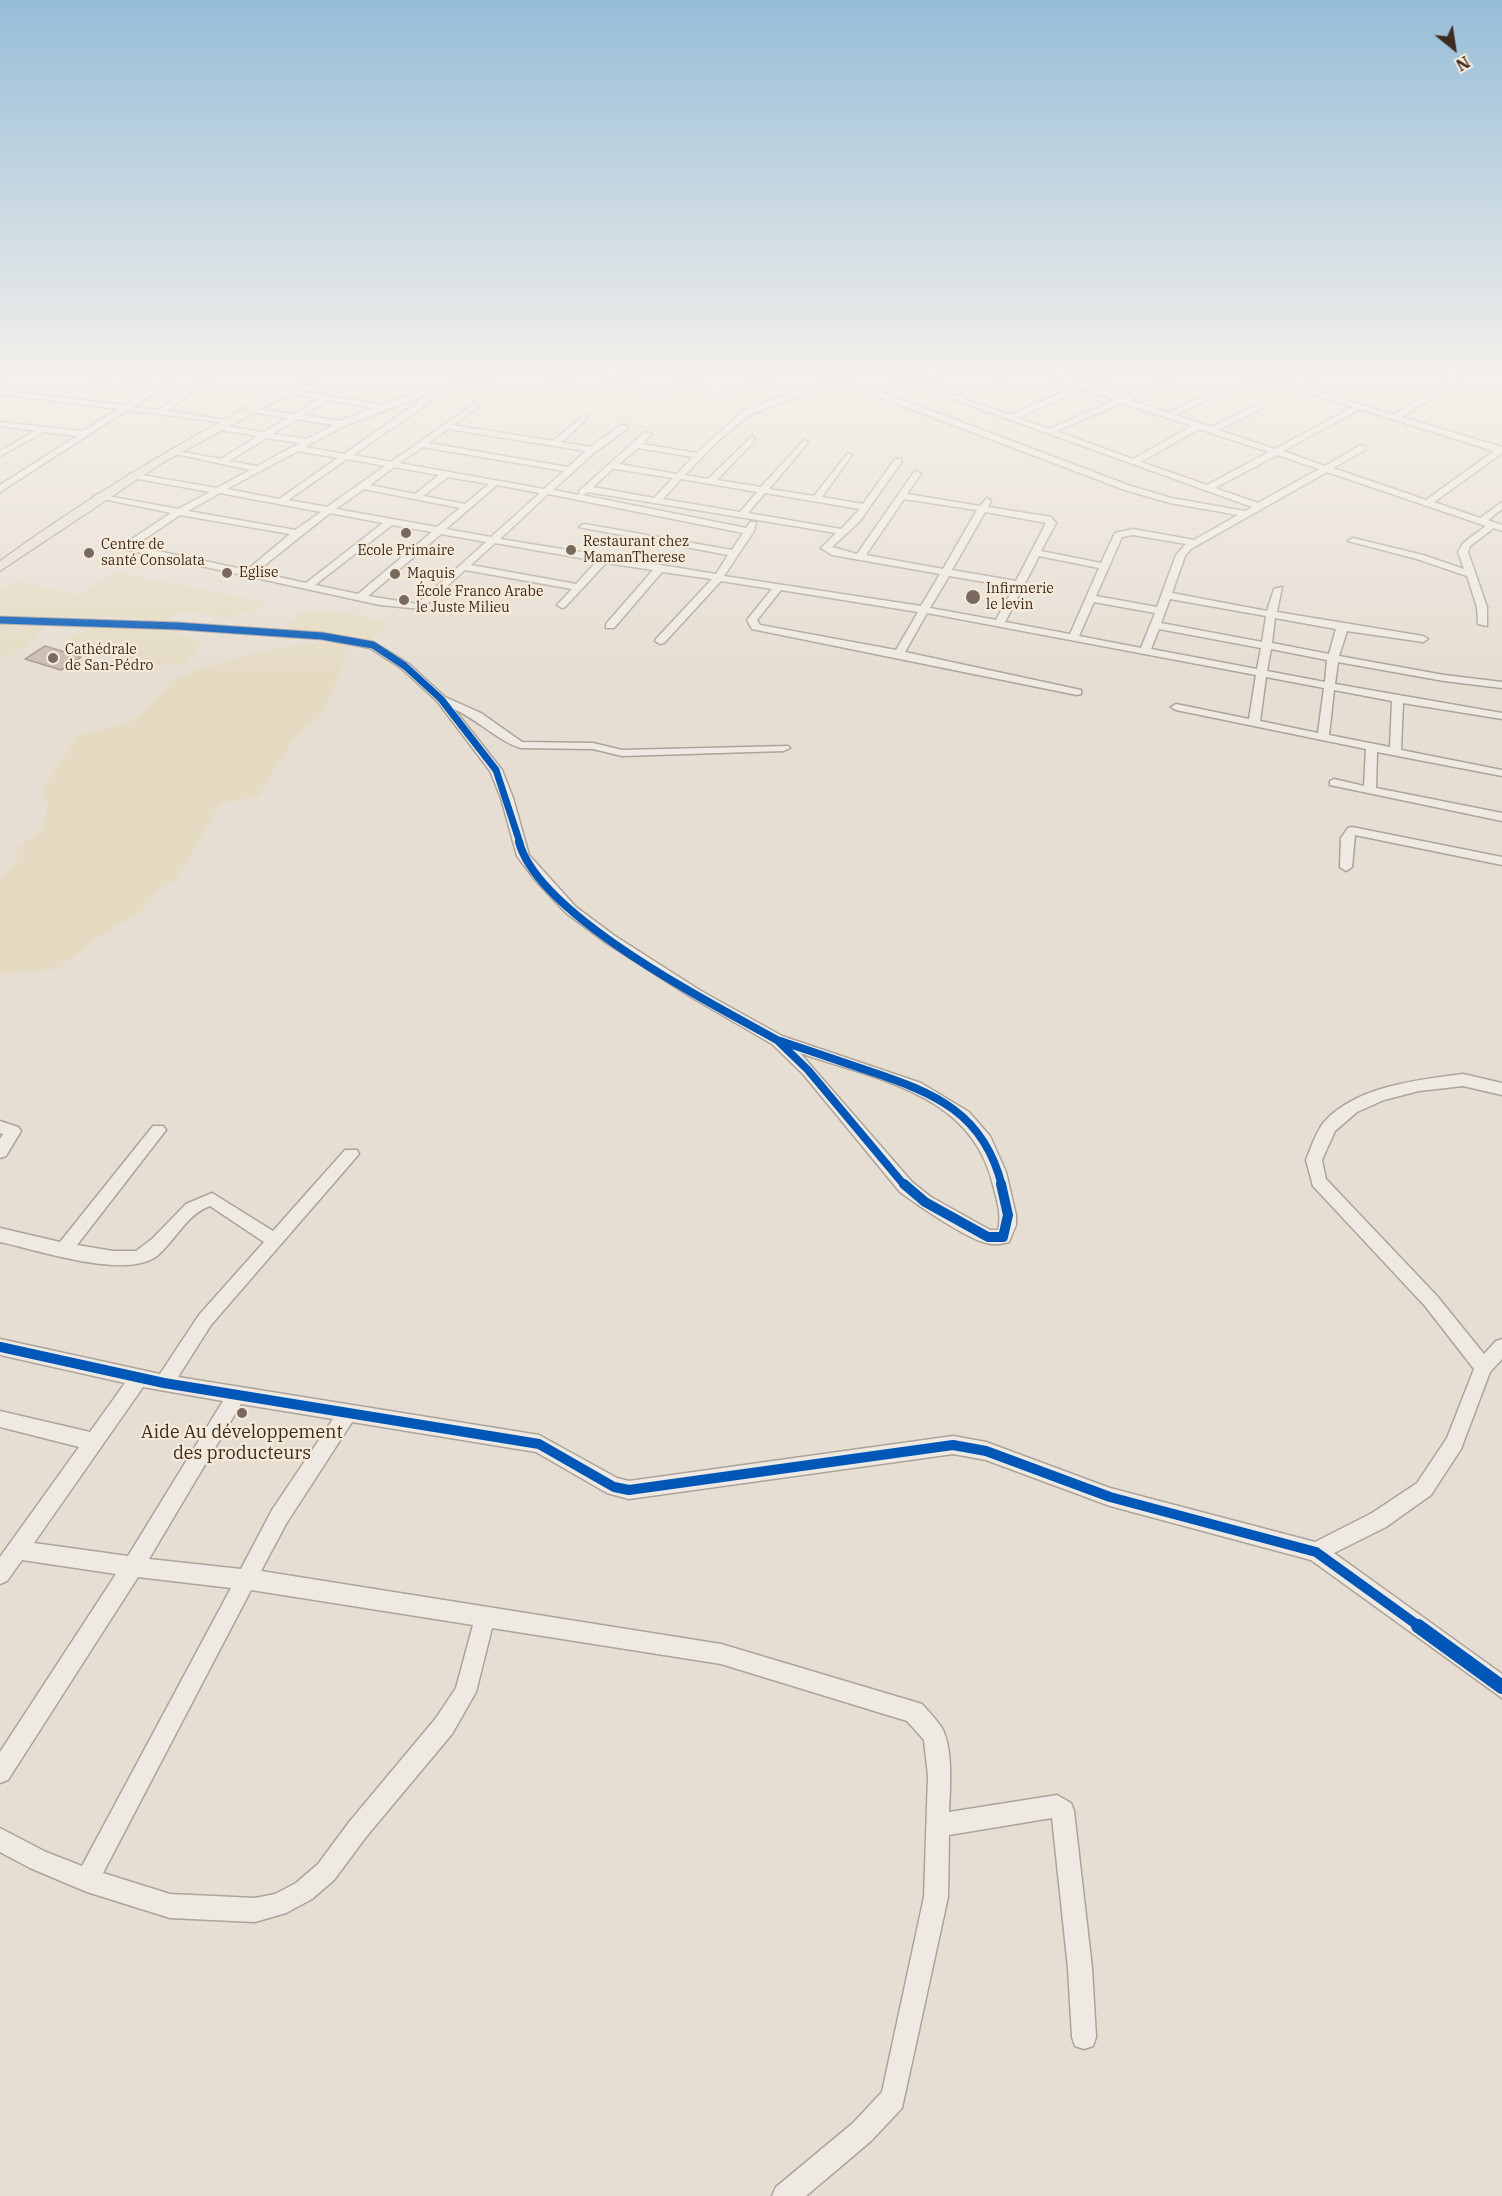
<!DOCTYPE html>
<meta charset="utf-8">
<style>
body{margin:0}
#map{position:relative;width:1502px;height:2196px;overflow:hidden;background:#e6ded2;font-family:"IBM Plex Serif",serif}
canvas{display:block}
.north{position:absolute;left:1424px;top:18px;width:60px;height:60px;-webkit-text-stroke:4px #f6ead9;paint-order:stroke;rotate:150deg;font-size:16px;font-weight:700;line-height:24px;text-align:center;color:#3c2b21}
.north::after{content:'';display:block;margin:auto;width:21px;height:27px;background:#3c2b21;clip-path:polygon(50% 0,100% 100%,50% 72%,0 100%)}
</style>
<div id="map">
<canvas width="1502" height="2196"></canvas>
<div class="north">N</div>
</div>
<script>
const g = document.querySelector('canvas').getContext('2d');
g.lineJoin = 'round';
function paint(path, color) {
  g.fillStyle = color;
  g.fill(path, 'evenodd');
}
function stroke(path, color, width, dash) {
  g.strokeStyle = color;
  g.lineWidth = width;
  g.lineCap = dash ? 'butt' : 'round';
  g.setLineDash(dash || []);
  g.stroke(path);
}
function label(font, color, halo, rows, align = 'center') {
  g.font = font + ' "IBM Plex Serif",serif';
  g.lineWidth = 4.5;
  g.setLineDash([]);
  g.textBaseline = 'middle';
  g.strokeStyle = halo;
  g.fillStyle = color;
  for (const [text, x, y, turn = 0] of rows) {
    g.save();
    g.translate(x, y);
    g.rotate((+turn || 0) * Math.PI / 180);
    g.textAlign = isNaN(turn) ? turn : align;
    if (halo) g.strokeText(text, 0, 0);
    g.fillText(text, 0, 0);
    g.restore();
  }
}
paint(new Path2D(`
 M117,572L264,602L252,611L225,619L185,610L161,622L135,618L17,616L0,613V591L18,581L77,595Z
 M305,609L353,614L389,622L370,640L349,635L279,632Z
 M0,625L44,627L23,649L0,660Z
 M96,627L165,631L203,642L185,663L156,666L83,647L66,638Z
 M324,642L343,644L345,648L342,668L325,710L291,743L258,797L221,803L177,878L157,892L142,911L95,939L58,969L0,974V879L22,855L11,852L42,829L48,805L42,790L78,735L128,724L142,714L172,681L196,670L267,650Z`), '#e5dbc3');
const building = new Path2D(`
 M45,646L81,657L61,670L25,659Z`);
paint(building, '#cabcb3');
stroke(building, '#a79a91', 1.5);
const minor = new Path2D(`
 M6,371H16L0,380V375Z
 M49,371H71L159,383L177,371H186L133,407L159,410L211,371H220L167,411L232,421L228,423L127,410L0,492V485L77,436L44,432L0,456V451L35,431L0,426V422L83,431L118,409L0,394V390L124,405L153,387Z
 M502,371H516L434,392L429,402L420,409L353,455L391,462L474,404L478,406L477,408L453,425L553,441L583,416H586V420L561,442L590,447L621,425H627V429L595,452L553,490L579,495V491L645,432L652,434L642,444L697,453L743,411L849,371H860L844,378L1131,486L1171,498L1245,511L1252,507L875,371H886L916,382L943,371H954L923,384L955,396L1012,371H1023L962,398L1010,415L1075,387L1032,371H1044L1063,377L1078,371H1089L1070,380L1082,384L1111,371H1122L1089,386L1121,397L1181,371H1192L1129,400L1168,413L1249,375L1241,371H1263L1262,374L1297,385L1323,371H1333L1304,387L1393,415L1451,381L1421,371H1434L1460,378V382L1401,417L1502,447V453L1434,502L1480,518L1502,502V509L1488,520L1502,525V531L1494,528L1470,546L1468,552L1487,607V626L1478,624L1477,607L1467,576L1417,559L1348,541L1353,538L1423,555L1464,569L1458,552L1463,543L1486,526L1327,472L1191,549L1185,556L1172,593L1267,611L1274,589L1282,587L1277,612L1423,636L1428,639L1423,642L1347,631L1339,656L1444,675L1502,682V688L1444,681L1338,662L1335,684L1502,713V719L1403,703L1401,750L1502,770V776L1377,752L1376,788L1502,813V821L1330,785V781L1334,779L1364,786L1366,749L1176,710L1171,707L1176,704L1249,719L1256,675L927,613L905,652L1081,690V694L1077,695L752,629L747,620L772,589L721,581L664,643L660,644L655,641L656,639L712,579L662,572L614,628H606V624L653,570L606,563L565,607L562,608L557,605L572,589L465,570L422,609L380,605L123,549V545L171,513L93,497L97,494L178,509L210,492L133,478L129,475L130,473L217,488L250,470L167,452L171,450L221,459L258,436L215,429V425L264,432L288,418L246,411V407L294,414L320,398L284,392V388L381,405L433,387ZM1256,377L1353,407L1275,449L1218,430L1260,410V406H1254L1211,427L1176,415ZM837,381L1125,490L1170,503L1238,515L1194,540L1133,529L1115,533L1101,563L1041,551L1056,523L1051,517L988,507L991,501L987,498L980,506L907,494L921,474L917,471L914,472L857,554L832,547L860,521L902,461L901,459H895L863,504L822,497L852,455L848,453L814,496L769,489L807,444L808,442L804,440L761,487L717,480L754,441V437H751L708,479L685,475L719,440L749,415ZM1083,389L1115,400L1049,429L1017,418ZM425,395L414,405L344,454L305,447L344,426ZM328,400L372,408L340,421L303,415ZM1122,403L1192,426L1133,459L1056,431ZM1360,409L1494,451L1426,500L1333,468L1365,450V446H1359L1325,466L1283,451ZM297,419L333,425L307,439L273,434ZM448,429L586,451L568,467L428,443ZM1199,429L1208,432L1269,452L1207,485L1141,462ZM267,438L300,443L257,466L229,461ZM423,447L564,471L544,489L399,463ZM638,448L693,457L677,474L619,464ZM298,451L338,458L279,499L227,489ZM1277,455L1319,469L1258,503L1215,488ZM347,459L385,466L327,507L288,500ZM394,467L439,475L415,494L370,485ZM614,468L615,469L673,478L654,498L593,487ZM448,477L489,484L465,504L423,496ZM681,479L757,492L740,512L663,499ZM497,485L540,493L491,537L446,529ZM364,489L460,508L437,527L336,509ZM588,492L836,533L821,548L832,555L940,574L921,606L724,576L754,531L756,522H750L746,528L582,495ZM220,493L321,512L295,530L188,511ZM765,493L860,509L841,529L748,513ZM548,494L743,533L732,550L584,524L579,527L728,555L716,574L500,539ZM904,499L977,510L943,569L866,555ZM985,512L1046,523L1016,581L952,570ZM330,513L383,523L306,583L256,572ZM180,515L290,534L247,570L134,546ZM392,525L432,532L358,594L315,585ZM441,534L486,542L417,604L368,596ZM1133,535L1186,544L1176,555L1157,607L1096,596L1122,537ZM495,543L597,561L576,584L471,565ZM1039,556L1099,568L1070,634L1005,622ZM949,576L1014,587L996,620L930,608ZM781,590L918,612L896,650L760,625L757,620ZM1170,599L1266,616L1262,642L1161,623ZM1094,602L1155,613L1141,648L1079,636ZM1275,618L1336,629L1329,654L1272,643ZM1159,629L1261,648L1257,669L1151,649ZM1271,649L1327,660L1325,682L1267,671ZM1266,677L1324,688L1318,733L1260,721ZM1334,690L1392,701L1390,747L1329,735Z
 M528,371C539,371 547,376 557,377C567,378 580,371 591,371L558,382Z
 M597,371L631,375L652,371L599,390L596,386L622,377Z
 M708,371H719L656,396L649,394Z
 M779,371H790L721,397L714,395Z
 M0,617L178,623L322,633L373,642L409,664L445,697L481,713L522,742L593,743L622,750L788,746L790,748L784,751L622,756L593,749L521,748C501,743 477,719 454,709L502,770L513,798L529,855L576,907L615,936L701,991L782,1036L921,1083L969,1112L990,1136L1006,1172L1016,1215V1225L1009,1242C1002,1244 993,1245 986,1243C964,1237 919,1206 900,1192L803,1074L772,1044L691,997L605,942L566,913L536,881L517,856L501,798L490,771L437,701L401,668L370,648L322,639L178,629L0,623ZM800,1053C877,1080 972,1093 993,1185C997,1200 1002,1215 998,1230H990L931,1197L912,1182Z
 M1352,827L1502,857V865L1355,835L1352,867L1346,871L1340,867L1341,838L1348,828Z
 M1463,1074L1502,1083V1095L1463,1086L1419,1091L1384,1100L1357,1112L1335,1131L1322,1160L1326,1179L1437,1296L1484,1354L1496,1341L1502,1339V1359L1490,1372L1461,1449L1431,1495L1386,1527L1334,1553L1502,1674V1698L1311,1560L1110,1506L986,1460L953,1454L629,1499L607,1493L536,1452L352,1422L286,1524L261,1571L721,1644L922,1704C929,1712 938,1721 943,1730C953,1751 950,1789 949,1812L1057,1795L1071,1803L1074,1811L1092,1968L1096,2037L1093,2046L1084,2049L1075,2046L1072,2037L1068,1968L1052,1818L949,1835L948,1897L902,2108L871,2141L806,2196H772L776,2187L853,2123L882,2092L924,1897L928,1776L924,1740L907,1721L721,1664L492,1628L476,1692L452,1734L366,1837L334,1880L312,1899L286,1913L255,1922L170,1918L87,1892L30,1868L0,1852V1828L46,1852L82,1866L231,1588L138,1577L8,1780L0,1783V1752L116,1574L22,1560L7,1581L0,1584V1557L79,1447L0,1427V1411L90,1432L125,1383L0,1355V1339L160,1374L199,1315L264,1242L210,1206C187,1214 175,1241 157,1256C125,1280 38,1250 0,1242V1228L60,1242L153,1126H163L166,1130L77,1245L113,1251H136L152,1239L186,1204L212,1193L273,1231L345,1150H357L359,1154L211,1325L178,1377L539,1435L617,1478L629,1481L953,1436L986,1442L1110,1488L1315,1542L1372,1513L1417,1483L1447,1438L1474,1369L1425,1306L1313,1186L1306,1160C1311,1148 1316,1132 1324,1122C1357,1086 1417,1080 1463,1074ZM143,1387L223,1401L128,1556L34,1543ZM241,1404L333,1419L272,1510L241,1569L149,1559ZM251,1590L473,1625L456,1688L436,1718L350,1821L318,1864L296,1883L275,1894L255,1898L170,1894L103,1873Z
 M0,1121L18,1127L21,1131L6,1156L0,1158V1139L3,1134L0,1133Z`);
const major = new Path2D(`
 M319,371H332L162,463L0,571V561C101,488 207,425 319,371Z`);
stroke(minor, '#aca39a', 3);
stroke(major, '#918981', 2);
paint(minor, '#eeeae3');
paint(major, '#e6dfd5');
stroke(new Path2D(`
 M0,620L178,626L322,636L373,645L405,666L441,699L496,770L520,843`), '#0057b8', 7);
stroke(new Path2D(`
 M519,842C539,916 711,1003 777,1040
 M777,1040C808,1050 839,1061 869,1071C935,1093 984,1113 1002,1186
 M777,1040L808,1070L905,1186`), '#0057b8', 8);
stroke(new Path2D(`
 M904,1184L925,1202L988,1237H1003L1008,1215L1001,1184
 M0,1347L164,1383L539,1444L614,1487L629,1490L953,1445L986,1451L1110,1497L1316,1552L1420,1627`), '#0057b8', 10);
stroke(new Path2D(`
 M1418,1626L1502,1687`), '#0057b8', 14);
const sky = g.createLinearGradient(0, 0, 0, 679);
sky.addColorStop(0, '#96bdd8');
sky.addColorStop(0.55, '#f4f0eb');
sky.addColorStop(1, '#f4f0eb00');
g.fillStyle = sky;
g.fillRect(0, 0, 1502, 679);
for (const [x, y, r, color] of [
 [406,533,6,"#786a5f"],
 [571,550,6,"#786a5f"],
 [89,553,6,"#786a5f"],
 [227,573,6,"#786a5f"],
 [395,574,6,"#786a5f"],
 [973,597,8,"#786a5f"],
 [404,600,6,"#786a5f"],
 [53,658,6,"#786a5f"],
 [242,1413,6,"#786a5f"]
]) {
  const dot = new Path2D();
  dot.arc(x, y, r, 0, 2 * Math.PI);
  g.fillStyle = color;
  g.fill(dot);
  stroke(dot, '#f6ead9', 2);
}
label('14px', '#3c2b21', '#f6ead9', [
 ["Restaurant chez",583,542],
 ["MamanTherese",583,558],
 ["Centre de",101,545],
 ["santé Consolata",101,561],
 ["Ecole Primaire",406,551,"center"],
 ["Eglise",239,573],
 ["Maquis",407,574],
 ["Infirmerie",986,589],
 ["le levin",986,605],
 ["École Franco Arabe",416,592],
 ["le Juste Milieu",416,608],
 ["Cathédrale",65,650],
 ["de San-Pédro",65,666]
], 'left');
label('18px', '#3c2b21', '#f6ead9', [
 ["Aide Au développement",242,1433],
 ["des producteurs",242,1454]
]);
</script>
